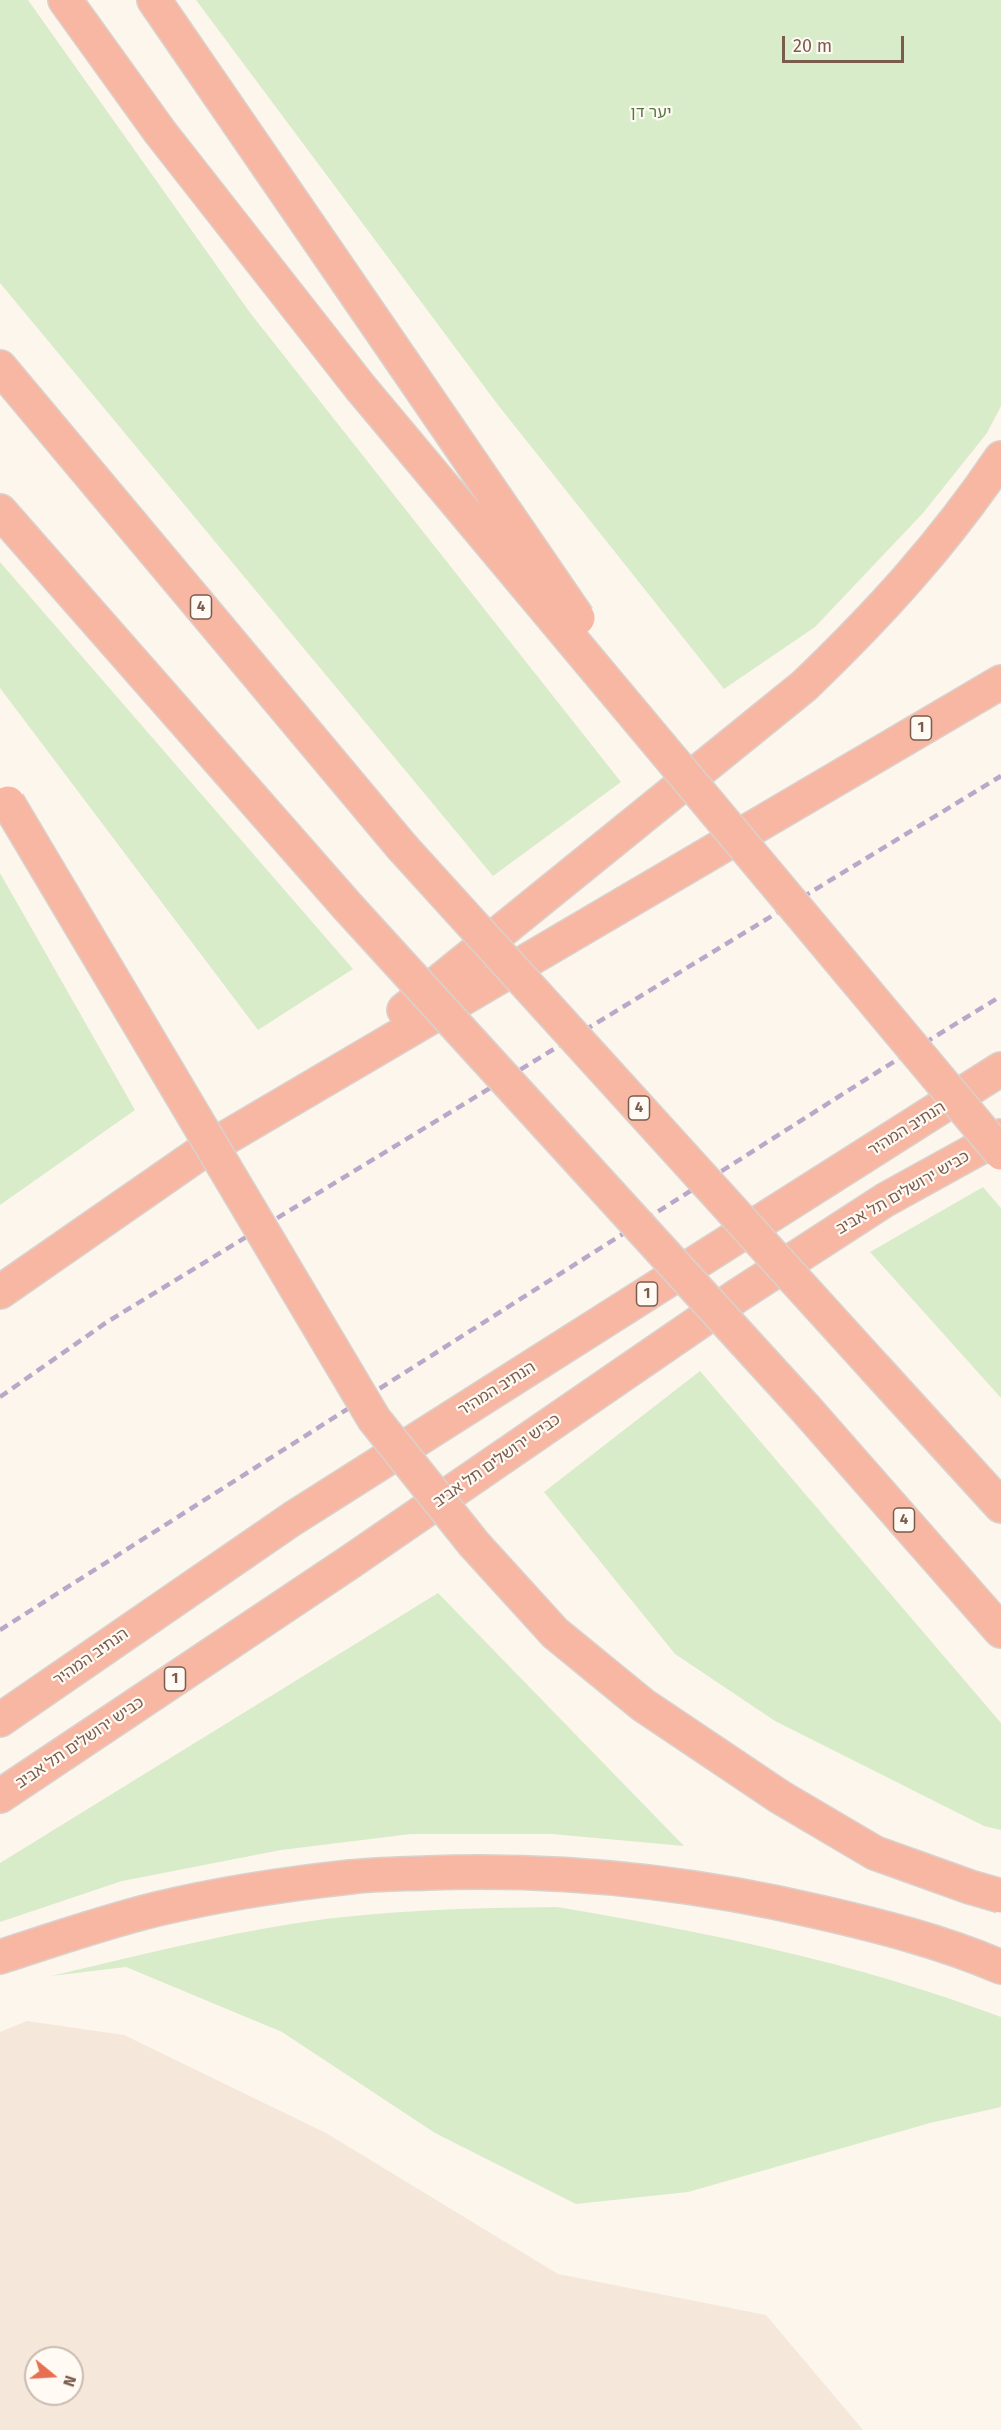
<!DOCTYPE html>
<meta charset="utf-8">
<style>
body{margin:0}
#map{position:relative;width:1001px;height:2430px;overflow:hidden;background:#fdf6ec;font-family:"Fira Sans",sans-serif}
canvas{display:block}
.north{position:absolute;left:24px;top:2346px;width:60px;height:60px;box-sizing:border-box;background:#fffaf3;border:2px solid #cabbb1;border-radius:50%;rotate:108deg;font-size:16px;font-weight:700;line-height:24px;text-align:center;color:#7a5c4d}
.north::after{content:'';display:block;margin:auto;width:21px;height:27px;background:#e76f51;clip-path:polygon(50% 0,100% 100%,50% 72%,0 100%)}
.scale{position:absolute;left:782px;top:36px;width:122px;height:27px;box-sizing:border-box;border:3px solid #7a5c4d;border-top:0;padding-left:8px;font-size:18px;line-height:21px;white-space:nowrap;color:#7a5c4d;-webkit-text-stroke:4px #fffaf3;paint-order:stroke}
</style>
<div id="map">
<canvas width="1001" height="2430"></canvas>
<div class="north">N</div>
<div class="scale">20 m</div>
</div>
<script>
const g = document.querySelector('canvas').getContext('2d');
g.lineJoin = 'round';
function paint(path, color) {
  g.fillStyle = color;
  g.fill(path, 'evenodd');
}
function stroke(path, color, width, dash) {
  g.strokeStyle = color;
  g.lineWidth = width;
  g.lineCap = dash ? 'butt' : 'round';
  g.setLineDash(dash || []);
  g.stroke(path);
}
function label(font, color, halo, rows, align = 'center') {
  g.font = font + ' "Fira Sans","Noto Sans Hebrew",sans-serif';
  g.lineWidth = 4.5;
  g.setLineDash([]);
  g.textBaseline = 'middle';
  g.strokeStyle = halo;
  g.fillStyle = color;
  for (const [text, x, y, turn = 0] of rows) {
    g.save();
    g.translate(x, y);
    g.rotate((+turn || 0) * Math.PI / 180);
    g.textAlign = isNaN(turn) ? turn : align;
    if (halo) g.strokeText(text, 0, 0);
    g.fillText(text, 0, 0);
    g.restore();
  }
}
paint(new Path2D(`
 M27,2021L124,2035L326,2133L558,2274L766,2315L863,2430H0V2032ZM36,2358H72V2394H36Z`), '#f5e8da');
paint(new Path2D(`
 M0,0H28L251,314L621,782L493,876L0,283Z
 M196,0H1001V406L987,433L923,513L815,627L724,689L498,405Z
 M0,562L353,969L258,1030L0,688Z
 M0,873L135,1110L0,1205Z
 M983,1187L1001,1208V1398L870,1252Z
 M700,1371L1001,1723V1830L984,1826L775,1721L675,1654L544,1492Z
 M438,1593L684,1846L552,1834H411L281,1850L122,1881L0,1922V1863Z
 M557,1907C707,1932 858,1963 1001,2017V2107L930,2123L688,2192L576,2204L435,2133L282,2032L126,1967L51,1976C133,1957 214,1936 297,1923C383,1910 470,1908 557,1907Z`), '#d8ecc9');
const highway = new Path2D(`
 M65,0L160,132L360,387
 M154,0L404,364
 M0,367L402,847
 M0,511L348,907
 M404,1010L804,686C879,614 943,544 1001,458
 M0,1292L200,1153L1001,682
 M876,1369L1001,1506
 M806,1409L1001,1631
 M0,1720L292,1519L1001,1069
 M0,1796L350,1562L737,1296L885,1200L1001,1136
 M0,1957C52,1940 104,1922 157,1909C220,1894 285,1884 350,1877C375,1874 401,1874 427,1873C558,1868 691,1882 819,1912C880,1926 943,1942 1001,1967`);
stroke(highway, '#dad1cd', 36);
stroke(highway, '#f7b7a3', 33);
stroke(new Path2D(`
 M0,1397L107,1322L1001,776
 M0,1630L879,1071L1001,996`), '#b9a8c9', 4.5, [9, 6]);
const highwayBridge = new Path2D(`
 M404,364L578,618
 M360,387L1001,1153
 M8,803L374,1419L474,1544L555,1633L643,1705L780,1797L875,1853L970,1887L1001,1896
 M402,847L876,1369
 M348,907L806,1409`);
stroke(highwayBridge, '#dad1cd', 36, []);
stroke(highwayBridge, '#f7b7a3', 33);
for (const [x, y, w] of [
 [201,607,21],
 [921,728,21],
 [639,1108,21],
 [647,1294,21],
 [904,1520,21],
 [175,1679,21]
]) {
  const box = new Path2D();
  box.roundRect(x - w / 2, y - 12, w, 24, 4.5);
  g.fillStyle = '#fffaf3';
  g.fill(box);
  stroke(box, '#7a5c4d', 1.5);
}
label('bold 15px', '#7a5c4d', null, [
 ["4",201,607],
 ["1",921,728],
 ["4",639,1108],
 ["1",647,1294],
 ["4",904,1520],
 ["1",175,1679]
]);
label('16px', '#537a41', '#fffaf3', [
 ["יער דן",651,113]
]);
label('16px', '#7a5c4d', '#fffaf3', [
 ["הנתיב המהיר",907,1129,-32],
 ["כביש ירושלים תל אביב",903,1193,-30],
 ["הנתיב המהיר",497,1389,-32],
 ["כביש ירושלים תל אביב",497,1461,-35],
 ["הנתיב המהיר",91,1657,-35],
 ["כביש ירושלים תל אביב",80,1743,-34]
]);
</script>
